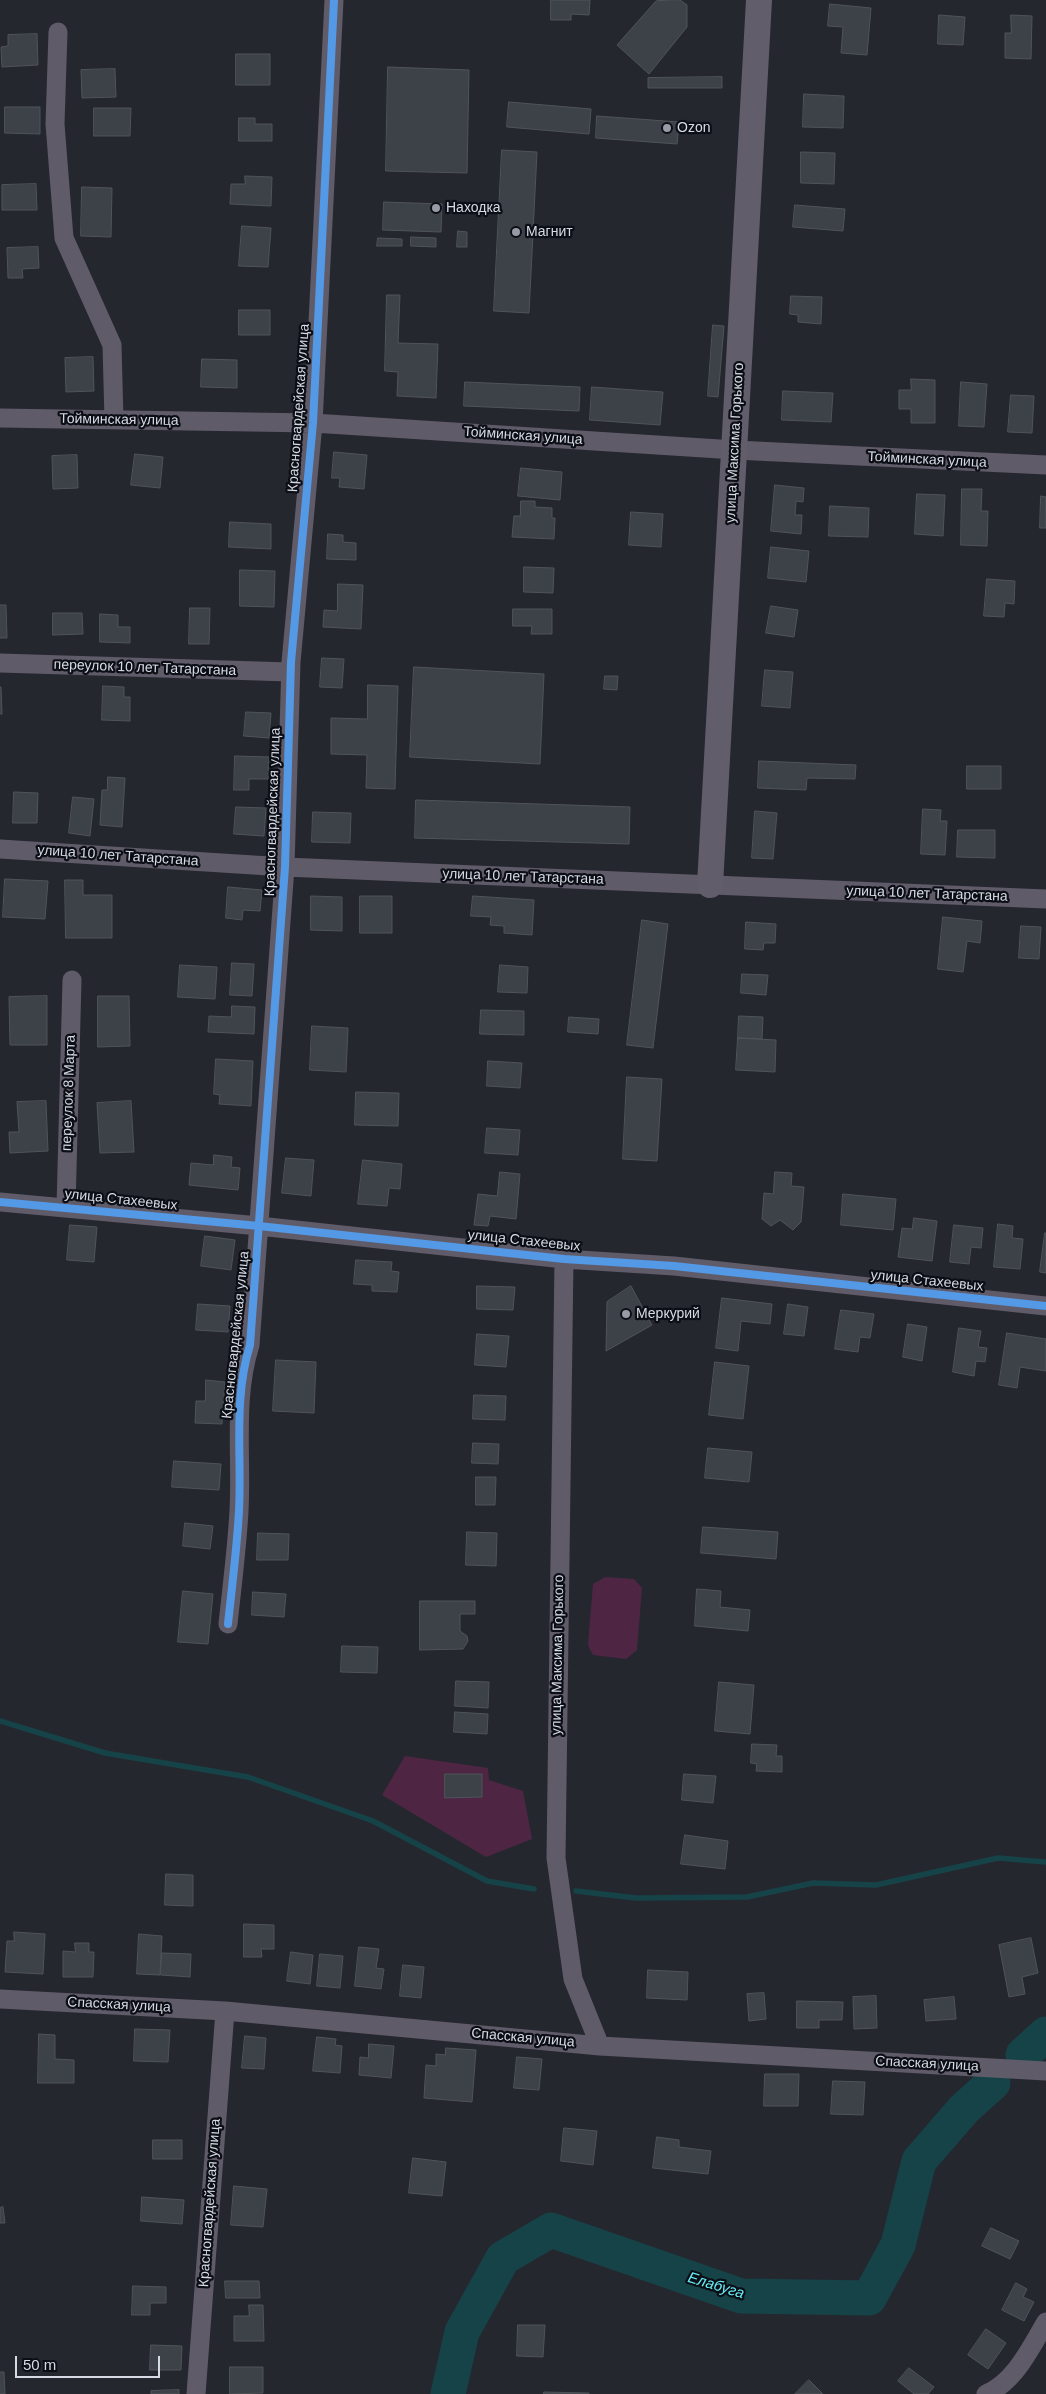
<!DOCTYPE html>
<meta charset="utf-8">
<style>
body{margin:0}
#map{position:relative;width:1046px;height:2394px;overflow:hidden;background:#25272f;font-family:Arial,sans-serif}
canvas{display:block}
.scale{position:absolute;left:15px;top:2356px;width:145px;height:22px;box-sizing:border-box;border:2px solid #d6dae4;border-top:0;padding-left:6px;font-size:15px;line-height:18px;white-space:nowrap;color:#d6dae4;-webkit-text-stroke:4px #0c0e15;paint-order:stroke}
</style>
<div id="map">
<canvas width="1046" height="2394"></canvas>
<div class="scale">50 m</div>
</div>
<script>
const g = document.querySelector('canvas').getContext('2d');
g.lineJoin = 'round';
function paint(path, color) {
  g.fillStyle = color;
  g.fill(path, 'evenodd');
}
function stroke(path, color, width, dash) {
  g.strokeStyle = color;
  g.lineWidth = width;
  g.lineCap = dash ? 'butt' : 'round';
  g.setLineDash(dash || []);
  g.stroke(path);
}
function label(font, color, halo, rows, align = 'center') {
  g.font = font + ' Arial,sans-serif';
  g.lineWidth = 4.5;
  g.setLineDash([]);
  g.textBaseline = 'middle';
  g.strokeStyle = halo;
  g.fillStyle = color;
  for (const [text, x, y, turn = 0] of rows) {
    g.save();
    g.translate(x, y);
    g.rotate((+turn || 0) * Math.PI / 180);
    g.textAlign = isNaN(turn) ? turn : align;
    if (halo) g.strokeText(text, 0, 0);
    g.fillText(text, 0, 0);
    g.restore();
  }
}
paint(new Path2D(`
 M605,1577L634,1579L642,1588L637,1650L626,1659L593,1655L588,1645L593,1584Z
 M405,1756L488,1768L489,1780L523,1791L532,1839L486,1857L382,1795Z`), '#4f2544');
stroke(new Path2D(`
 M0,1721L105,1753L248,1777L373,1821L487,1881L534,1889
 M576,1891L636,1898L747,1897L813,1883L876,1885L998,1858L1046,1862`), '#164348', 5.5);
stroke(new Path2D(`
 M1023,2055L1046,2034
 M448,2394L462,2332L503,2258L551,2230L741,2296L869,2298L898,2245L919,2161L964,2109L993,2083`), '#164348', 35);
const building = new Path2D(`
 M551,0H590L589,15L571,14V20H551Z
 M680,0L687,5V27L649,74L617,45L656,1Z
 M830,4L871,8L867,55L841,53L843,27L828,26Z
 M939,15L965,17L963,45L938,44Z
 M1011,15L1032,16L1031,59L1005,58V33H1011Z
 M37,34L38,65L2,67L1,47L8,46V35Z
 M236,54H270V85H236Z
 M388,67L469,70L467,173L386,171Z
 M115,69L116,97L82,98L81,70Z
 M722,77V88H648V78Z
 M804,94L844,96L843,128L803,127Z
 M509,102L591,109L589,134L507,127Z
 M5,107H40V134L5,133Z
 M94,108H131L130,136H94Z
 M597,116L679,122L677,144L596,138Z
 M239,118H255V124H272V141H239Z
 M502,150L537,152L529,313L494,311Z
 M801,152L835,153L834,184L801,183Z
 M245,176L272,177L271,206L230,204L231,184H245Z
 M36,184L37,210H2V185Z
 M82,187L112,188L111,237L81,236Z
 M384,202L442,204L441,232L383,230Z
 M795,205L845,209L843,231L793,227Z
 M242,226L271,228L268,267L239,266Z
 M458,231L467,232V247H457Z
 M411,237L436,238V247L411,246Z
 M378,238L402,239V246H377Z
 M38,247L39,268L22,269L23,278H8L7,248Z
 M387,295H400L398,343L438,344L436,398L397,396L398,372L385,371Z
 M791,296L822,297L821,324L798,322V315L790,314Z
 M239,310H270V335H239Z
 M713,325L724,326L718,397L708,396Z
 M93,357L94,391L66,392L65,358Z
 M202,359L237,360V388L201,387Z
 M911,379L935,380V423H911V409H899V390H911Z
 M465,382L580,387L579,411L464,406Z
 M961,382L987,384L984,427L959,426Z
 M592,387L663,392L660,425L590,420Z
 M783,391L833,393L831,422L782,420Z
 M1011,395L1034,396L1032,433L1008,432Z
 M334,452L367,455L364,489L339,487L340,478H332Z
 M135,454L163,457L160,488L131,485Z
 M77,455L78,488L53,489L52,456Z
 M521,468L562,472L560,500L518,496Z
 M775,485L804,488L803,502L796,501L795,515H802L801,534L771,531Z
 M962,489H982L981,511H988L987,546L961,545Z
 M917,494L945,495L943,536L915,534Z
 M1041,496L1046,497V528H1040Z
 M521,501H535V507L552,508V518H555L554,539L512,537L514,516H520Z
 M830,506L869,508L868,537L829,536Z
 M631,512L663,514L661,547L629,545Z
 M230,522L271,524V549L229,547Z
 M328,534L343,535V542L356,543V560L327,559Z
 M771,547L809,551L806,582L768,578Z
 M524,567L554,568L553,593L524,592Z
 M240,570L275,571L274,607L240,606Z
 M987,579L1015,581L1014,604L1005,603L1004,617L984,616Z
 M338,584L363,585L361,629L323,627L324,610L337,611Z
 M0,605H6L7,638H0Z
 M771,606L798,610L794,637L766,633Z
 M190,608H210L209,644H189Z
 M513,609H552V634H531L532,626H513Z
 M53,613H82L83,634L53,635Z
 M100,614L118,615V627H130V643L100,642Z
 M322,658L344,659L342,688L320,687Z
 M414,667L544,674L540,764L410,757Z
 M765,670L793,672L790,708L762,706Z
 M605,676H618L617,690L604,689Z
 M368,685L398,686L395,789L366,788L367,755L331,754V718L367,719Z
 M103,686L124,687V697H130V721L102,720Z
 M0,687H1L2,714H0Z
 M246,712L271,713L269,738L244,736Z
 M235,756L269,757L268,779H249V790H234Z
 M759,761L856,765L855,779L807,778L806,790L758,788Z
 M967,766H1001V789H967Z
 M108,777L125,778L122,827L100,825L102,790H107Z
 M14,792L38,793L37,823H13Z
 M73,797L94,799L90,836L69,833Z
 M416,800L630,807L629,844L415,838Z
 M236,807L266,808L264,836L234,834Z
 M923,809L941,810L940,821H947L945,855L921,854Z
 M755,811L777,813L773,859L752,858Z
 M313,812L351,813L350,843L312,842Z
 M958,830H995V858L957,857Z
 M5,879L48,881L45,919L3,917Z
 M65,880H83V895H112V938H66Z
 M228,887L262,890L260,911L243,910L242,920L226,918Z
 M311,896L342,897V931L311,930Z
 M360,896H392V933H360Z
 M473,896L534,900L532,935L504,933V926L490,925L491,917L471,916Z
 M943,917L982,921L980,943L967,941L963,972L938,969Z
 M642,920L668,924L653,1048L627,1045Z
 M746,922L776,924L775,943H764L763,950L745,949Z
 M1021,926L1041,927L1039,959L1019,958Z
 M232,963L254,964L252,996L230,995Z
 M180,965L217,967L215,999L178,997Z
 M500,965L528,967L527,993L498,992Z
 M742,974L768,975L766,995L741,993Z
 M47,996V1045H10L9,997Z
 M98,996H129L130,1046L98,1047Z
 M232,1006L255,1007L254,1034L208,1032L209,1016L231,1017Z
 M481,1010L524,1011V1035L480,1034Z
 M739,1016L763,1017L762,1039L738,1038Z
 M569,1017L599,1019L598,1034L568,1032Z
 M312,1026L348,1028L346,1072L310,1070Z
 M738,1038L776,1040L775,1072L736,1070Z
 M216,1059L253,1061L251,1106L219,1104L220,1095L214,1094Z
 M488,1061L522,1063L520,1088L487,1086Z
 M627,1077L662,1079L657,1161L623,1159Z
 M356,1092L399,1093L398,1126L355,1125Z
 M46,1101L48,1151L10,1153L9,1132H19L17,1102Z
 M131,1101L134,1152L100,1153L97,1103Z
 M487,1128L520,1130L518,1155L485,1153Z
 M214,1155L232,1157L231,1167L240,1168L238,1190L189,1185L191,1163L213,1165Z
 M286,1158L314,1160L311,1196L282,1193Z
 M363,1160L402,1164L400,1189L389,1188L387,1206L358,1204Z
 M500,1172L520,1174L516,1219L490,1216L488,1226L474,1225L478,1194L497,1196Z
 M775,1172L792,1173L791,1186L804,1187L801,1222L793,1230L780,1220L771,1226L762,1219L764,1193L773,1194Z
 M843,1194L896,1199L893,1230L841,1225Z
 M914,1218L937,1221L932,1261L898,1257L902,1228L912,1229Z
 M998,1224L1013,1226L1012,1238L1023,1239L1020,1269L994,1267Z
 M70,1225L97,1227L94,1262L67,1260Z
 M954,1225L983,1228L981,1248L971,1247L969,1264L950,1262Z
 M1045,1233H1046V1273L1040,1272Z
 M205,1236L235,1240L231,1270L201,1266Z
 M356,1260L392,1262L391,1271L399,1272L397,1292L372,1291V1285L354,1284Z
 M477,1286L515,1287L513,1310L477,1309Z
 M631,1286L652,1325L606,1351L607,1302Z
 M722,1298L772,1304L770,1324L741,1321L738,1351L716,1348Z
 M198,1304L230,1306L228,1332L196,1330Z
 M788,1304L808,1307L804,1336L784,1334Z
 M841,1310L874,1314L870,1338L860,1337L858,1352L835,1349Z
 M908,1324L927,1327L922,1361L903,1357Z
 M959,1328L981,1331L978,1347L987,1348L985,1362L976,1361L974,1376L953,1372Z
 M1007,1333L1046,1339V1371L1020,1367L1017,1388L999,1385Z
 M477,1334L509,1336L506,1367L475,1365Z
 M276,1360L316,1362L314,1413L273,1411Z
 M715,1362L749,1366L743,1419L709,1415Z
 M206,1380L225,1382L222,1424L195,1423L196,1401H205Z
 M474,1395L506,1396L505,1420L473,1419Z
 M473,1443L499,1444L498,1464L472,1463Z
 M708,1448L752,1452L749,1482L705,1478Z
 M174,1461L221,1464L219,1490L172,1487Z
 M476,1477H496L495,1505H476Z
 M185,1523L213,1526L210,1549L183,1546Z
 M703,1527L778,1532L776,1559L701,1553Z
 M467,1532L497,1533L496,1566L466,1565Z
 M258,1533L289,1534L288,1560H257Z
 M697,1589L721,1591L720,1607L750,1610L748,1631L695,1626Z
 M183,1591L213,1594L208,1644L178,1642Z
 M253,1592L286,1594L284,1617L252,1615Z
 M420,1601H475V1614H460V1631L467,1636L468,1641L463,1649L420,1650Z
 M342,1646L378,1647L377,1673L341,1672Z
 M456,1681L489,1682L488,1708L455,1706Z
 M719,1682L754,1685L750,1734L715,1731Z
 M455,1712L488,1714L487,1734L454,1732Z
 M752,1744L777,1745L776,1756H782V1772L756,1771L757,1764L751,1763Z
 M445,1774H482V1797L445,1798Z
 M684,1774L716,1776L713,1803L682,1800Z
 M685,1835L728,1841L725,1869L681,1864Z
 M166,1874L193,1875V1906L165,1905Z
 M244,1924L274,1925V1949H261L262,1957H244Z
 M14,1932L45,1934L43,1974L5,1972L7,1941H14Z
 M139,1934L162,1936L160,1975L137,1974Z
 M1031,1938L1038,1973L1022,1977L1025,1994L1009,1997L999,1945Z
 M75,1943H89V1952H94L93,1977H63V1951L75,1952Z
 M359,1947L379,1949L376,1968L384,1969L381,1989L355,1986Z
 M291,1952L313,1955L310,1984L287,1981Z
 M162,1953L191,1954L190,1977L161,1975Z
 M320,1954L343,1956L340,1988L317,1986Z
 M403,1965L424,1967L421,1998L400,1996Z
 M648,1970L688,1972L687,2000L647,1998Z
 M764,1993L766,2019L749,2021L747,1994Z
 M876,1996L877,2028L854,2029L853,1997Z
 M954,1997L956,2019L926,2021L924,2000Z
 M797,2001L843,2002L842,2020H819V2028H797Z
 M135,2029L170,2030L168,2062L134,2061Z
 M39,2034L55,2035V2059L74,2060V2083H38Z
 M245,2036L266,2038L264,2069L242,2068Z
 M317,2037L336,2039L335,2045L342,2046L340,2073L313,2071Z
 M369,2044L394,2046L391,2078L359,2075L360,2057L368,2058Z
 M446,2048L476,2050L472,2102L424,2098L426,2065L436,2066V2054L445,2055Z
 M517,2057L542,2059L539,2090L514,2088Z
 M765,2074H799L798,2106H764Z
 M833,2081L865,2082L863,2115L831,2114Z
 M564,2128L597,2131L593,2165L561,2161Z
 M657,2137L679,2140V2147L711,2151L708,2174L653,2168Z
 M153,2140H182V2159H153Z
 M413,2158L446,2162L442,2196L409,2193Z
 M234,2186L267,2189L263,2227L231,2225Z
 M142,2197L184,2200L182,2224L141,2221Z
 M3,2207L5,2223H0V2208Z
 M991,2228L1019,2241L1010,2259L982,2246Z
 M225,2281H259L260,2298H226Z
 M1016,2283L1027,2289L1023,2297L1034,2302L1024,2321L1002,2310Z
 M133,2286L166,2287V2303H150V2315H132Z
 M249,2305H263L264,2341H234V2316H249Z
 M518,2325H545L543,2357L517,2356Z
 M986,2329L1006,2343L988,2369L968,2355Z
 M151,2345L182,2346L181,2370H150Z
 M230,2367H263V2393L230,2394Z
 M909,2368L934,2387L928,2394H914L898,2381Z
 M0,2372H4L5,2394H0Z
 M809,2380L823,2394H795Z
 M179,2390V2394H151V2391Z
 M544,2392L589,2393V2394H544Z`);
paint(building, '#3d4248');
stroke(building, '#4f5459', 1);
stroke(new Path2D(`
 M58,32L55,124L64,238L112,345L114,420
 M0,418L313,423L735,450L1046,465
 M0,663L290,672
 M0,849L285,867L1046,899
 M0,1202L259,1226L564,1259L674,1266L1046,1306
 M66,1207L72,980
 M564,1259L556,1858L573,1979L600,2046
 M228,1624C232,1586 237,1548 239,1511C242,1455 233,1399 250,1345L285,867L291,662L313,423L334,0
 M0,1999L225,2011L600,2046L1046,2071
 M196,2394L225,2011
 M986,2394C1015,2382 1031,2347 1046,2322`), '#605b68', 19);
stroke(new Path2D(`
 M710,885L759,0`), '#625d6b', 26);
stroke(new Path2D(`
 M0,1202L259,1226L564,1259L674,1266L1046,1306
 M228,1624C232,1586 237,1548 239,1511C242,1455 233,1399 250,1345L285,867L291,662L313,423L334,0`), '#5399e6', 8);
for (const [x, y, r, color] of [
 [667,128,5,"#989ba5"],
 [436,208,5,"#989ba5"],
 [516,232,5,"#989ba5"],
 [626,1314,5,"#989ba5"]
]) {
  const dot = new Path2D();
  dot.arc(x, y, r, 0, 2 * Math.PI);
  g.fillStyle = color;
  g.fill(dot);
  stroke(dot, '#0c0e15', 2);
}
label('14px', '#d6dae4', '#0c0e15', [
 ["Ozon",677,128],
 ["Находка",446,208],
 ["Магнит",526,232],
 ["Меркурий",636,1314]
], 'left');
label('14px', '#d6dae4', '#0c0e15', [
 ["Красногвардейская улица",299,408,-86],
 ["Тойминская улица",119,420,1],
 ["Тойминская улица",523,436,4],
 ["улица Максима Горького",735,443,-87],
 ["Тойминская улица",927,460,3],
 ["переулок 10 лет Татарстана",145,668,2],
 ["Красногвардейская улица",273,812,-88],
 ["улица 10 лет Татарстана",118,856,4],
 ["улица 10 лет Татарстана",523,877,2],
 ["улица 10 лет Татарстана",927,894,2],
 ["переулок 8 Марта",69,1093,-88],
 ["улица Стахеевых",121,1200,6],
 ["улица Стахеевых",524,1241,6],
 ["улица Стахеевых",927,1281,6],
 ["Красногвардейская улица",236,1335,-84],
 ["улица Максима Горького",558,1655,-89],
 ["Спасская улица",119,2005,3],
 ["Спасская улица",523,2038,5],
 ["Спасская улица",927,2064,3],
 ["Красногвардейская улица",210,2203,-86]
]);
label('italic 15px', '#68eff8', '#0c0e15', [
 ["Елабуга",716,2286,17]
]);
</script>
